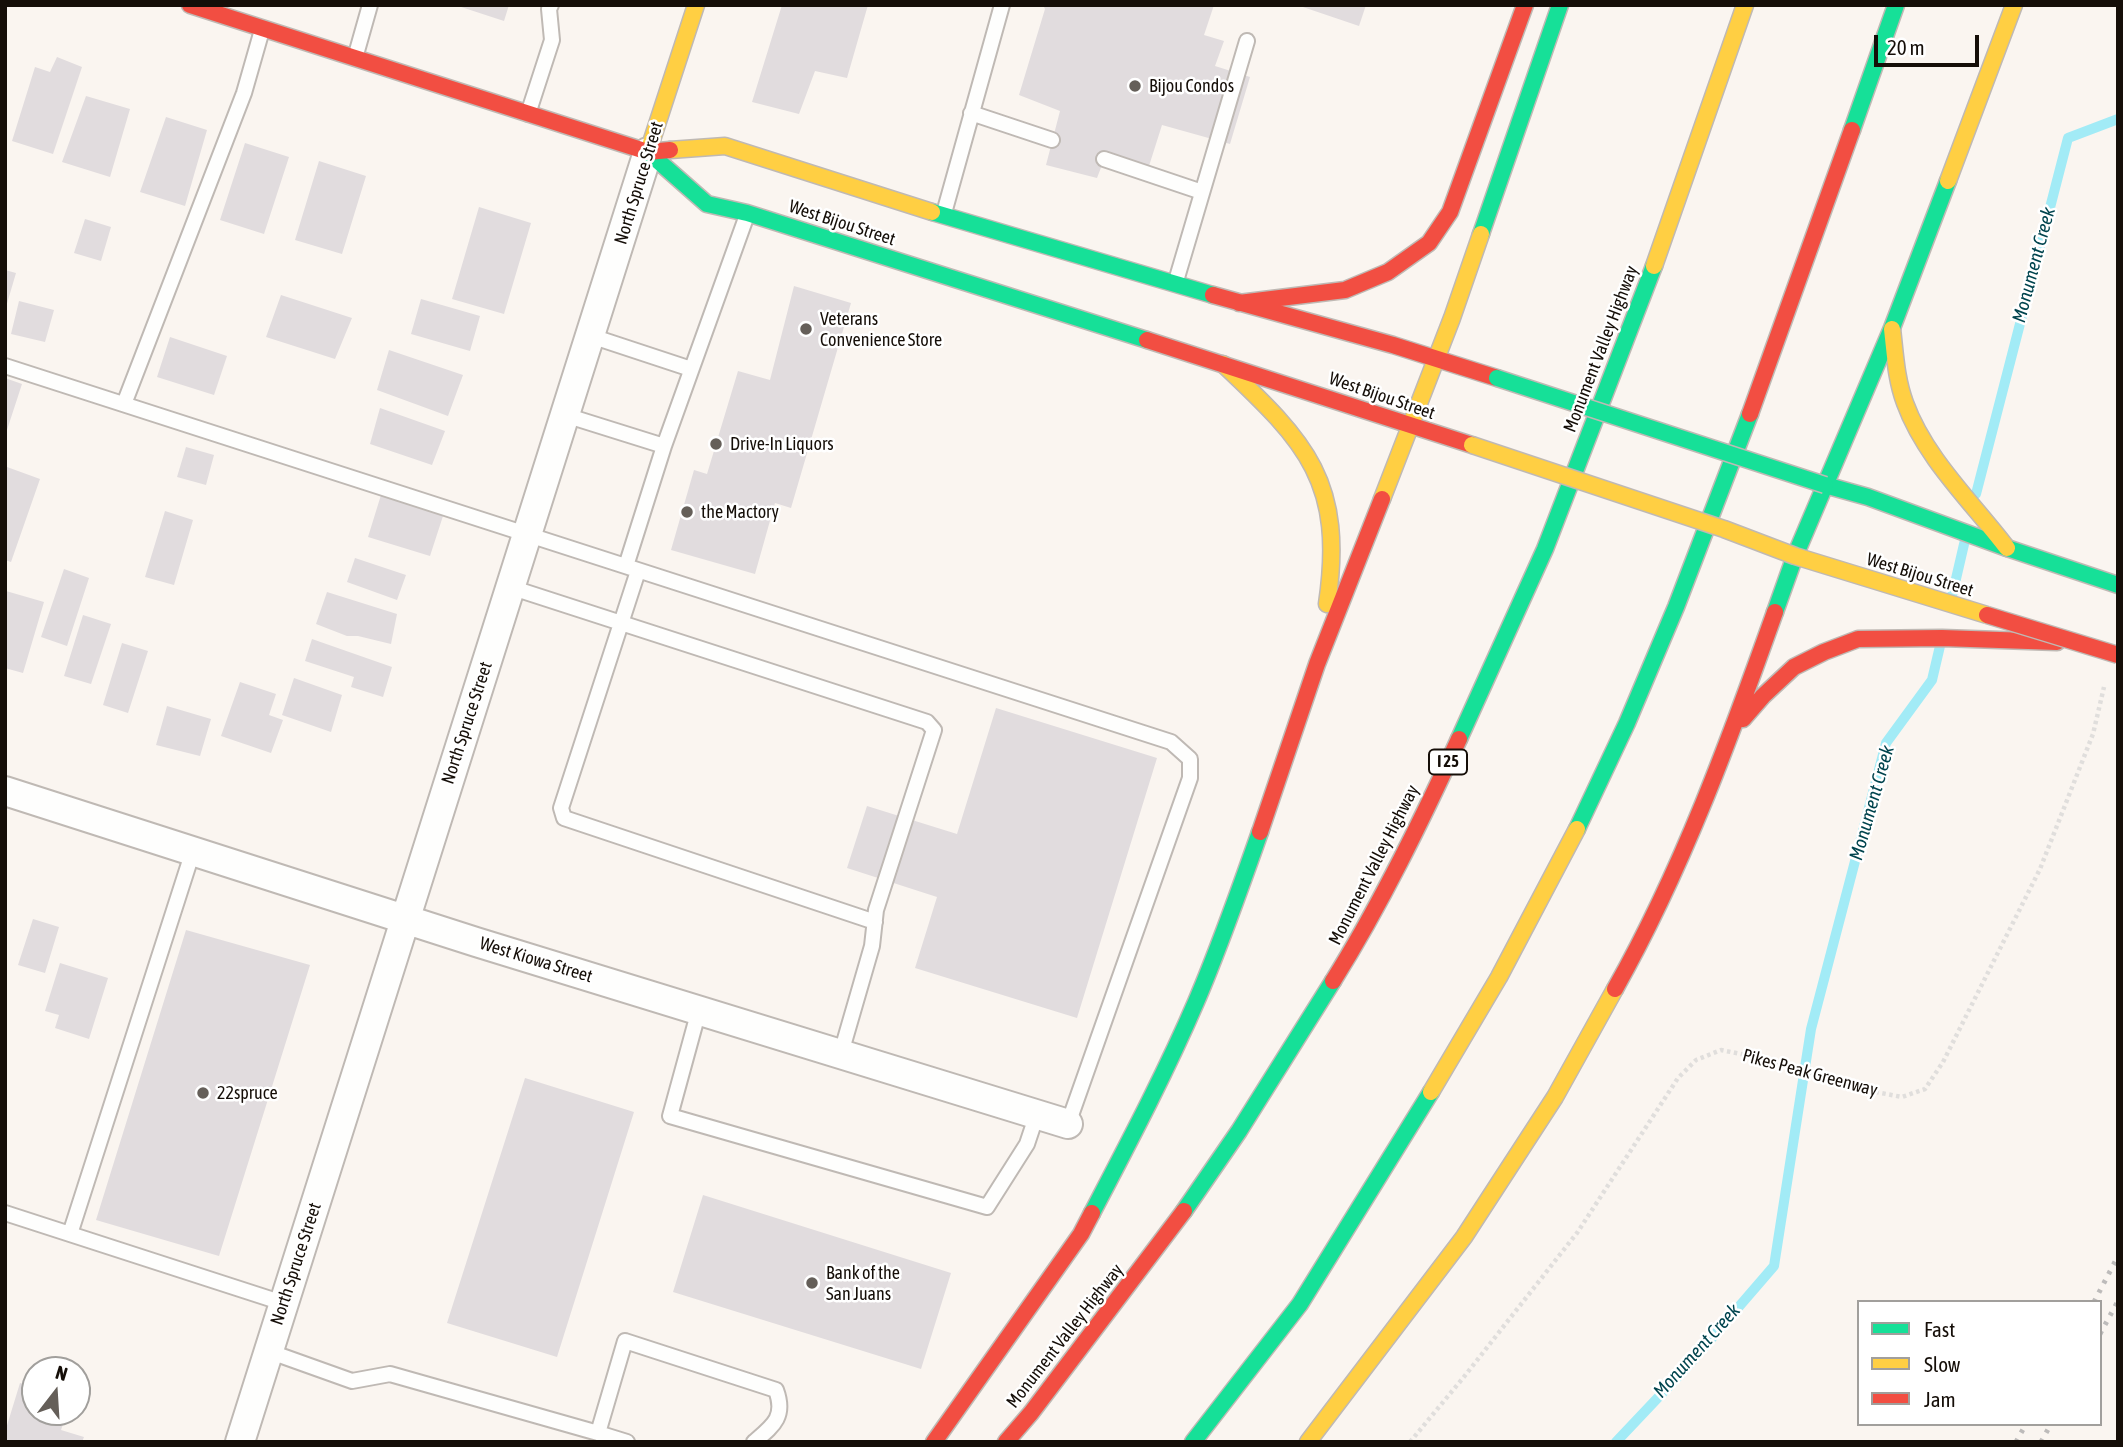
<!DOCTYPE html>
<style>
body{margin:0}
#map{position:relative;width:2123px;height:1447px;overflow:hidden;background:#faf5f0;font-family:"Asap Condensed",sans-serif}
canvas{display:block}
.frame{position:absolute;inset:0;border:7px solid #150e08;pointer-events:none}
.legend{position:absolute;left:1857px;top:1300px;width:245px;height:126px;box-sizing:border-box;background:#fff;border:2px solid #a19f9c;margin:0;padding:9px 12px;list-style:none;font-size:21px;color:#150e08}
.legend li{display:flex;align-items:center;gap:14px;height:35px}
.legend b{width:35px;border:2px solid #a19f9c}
.north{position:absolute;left:21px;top:1356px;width:70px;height:70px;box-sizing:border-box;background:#fff;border:2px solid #a19f9c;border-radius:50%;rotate:17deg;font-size:19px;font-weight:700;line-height:28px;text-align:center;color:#150e08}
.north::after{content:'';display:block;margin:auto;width:24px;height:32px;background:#655f59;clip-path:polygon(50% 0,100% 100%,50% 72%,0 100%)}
.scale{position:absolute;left:1874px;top:35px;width:105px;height:32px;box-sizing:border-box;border:4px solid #150e08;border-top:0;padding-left:9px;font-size:21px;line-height:24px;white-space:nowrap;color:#150e08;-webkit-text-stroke:5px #fff;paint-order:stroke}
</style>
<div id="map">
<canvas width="2123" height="1447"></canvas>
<div class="frame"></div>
<ul class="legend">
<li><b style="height:9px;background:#16e098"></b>Fast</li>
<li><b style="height:9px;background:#ffcf43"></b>Slow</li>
<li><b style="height:9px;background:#f24e42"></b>Jam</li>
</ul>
<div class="north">N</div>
<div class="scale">20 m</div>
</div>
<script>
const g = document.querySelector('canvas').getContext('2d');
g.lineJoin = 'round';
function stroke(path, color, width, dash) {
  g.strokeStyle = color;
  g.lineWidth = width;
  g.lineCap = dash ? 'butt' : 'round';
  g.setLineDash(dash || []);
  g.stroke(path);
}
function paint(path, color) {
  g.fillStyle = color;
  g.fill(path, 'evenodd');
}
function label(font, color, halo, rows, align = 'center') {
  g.font = font + ' "Asap Condensed",sans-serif';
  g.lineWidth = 5;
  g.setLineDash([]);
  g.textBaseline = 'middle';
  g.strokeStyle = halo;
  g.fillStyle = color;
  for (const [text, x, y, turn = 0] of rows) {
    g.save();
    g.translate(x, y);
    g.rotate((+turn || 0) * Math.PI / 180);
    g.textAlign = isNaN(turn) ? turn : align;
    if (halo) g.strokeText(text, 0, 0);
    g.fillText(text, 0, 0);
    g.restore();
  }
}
stroke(new Path2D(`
 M1976,494L2068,138L2118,119
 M1952,596L1965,540
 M1616,1442L1686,1368L1774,1266L1811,1029L1886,743L1932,680L1940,646`), '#a2ebf6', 10);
paint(new Path2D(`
 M455,5H509L504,21Z
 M782,5H868L847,78L815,71L799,114L752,102Z
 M1043,5H1214L1204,35L1224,41L1215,66L1250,77L1230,144L1162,125L1149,166L1107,152L1097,178L1046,165L1060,111L1019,95L1045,9Z
 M1297,5H1366L1359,26Z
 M57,57L82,67L53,154L12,141L35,67L50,72Z
 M86,96L130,109L110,177L62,162Z
 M166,117L207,130L185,206L140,192Z
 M245,143L289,157L264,234L220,220Z
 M319,161L366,176L342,254L295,240Z
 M479,207L531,223L504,314L452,299Z
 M85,219L111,227L101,261L74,253Z
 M5,270L16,273L6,307L5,306Z
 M794,286L851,303L791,508L775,503L755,574L671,550L694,470L707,474L738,371L770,380Z
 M281,295L352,318L335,359L266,337Z
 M421,299L480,316L470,351L411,334Z
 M19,301L54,310L45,342L11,334Z
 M170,337L227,356L214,395L157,377Z
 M389,350L463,375L448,416L377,390Z
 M5,378L22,384L6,433H5Z
 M380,408L445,431L432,465L370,444Z
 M186,447L214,455L206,485L177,477Z
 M7,467L40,479L11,562L5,560Z
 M381,495L443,516L430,556L368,537Z
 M165,511L193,520L174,585L145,577Z
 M355,558L406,575L397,600L347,582Z
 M64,569L89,578L67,646L41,637Z
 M6,591L44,602L23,673L5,668Z
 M327,592L397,614L391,644L358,636H347L316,624Z
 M83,615L111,624L91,684L64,676Z
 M312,639L392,667L383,697L351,687L354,677L305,661Z
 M122,643L148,651L128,713L103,705Z
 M294,678L342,695L331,732L282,715Z
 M240,682L276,694L269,715L283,720L271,753L221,736Z
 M167,706L211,719L200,756L156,745Z
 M996,708L1157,758L1077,1018L915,968L937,897L847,868L867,806L957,834Z
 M33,919L59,927L45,973L18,965Z
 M186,930L310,965L219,1256L96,1220Z
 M60,963L108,978L89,1039L55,1028L59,1015L45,1011Z
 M525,1078L634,1112L557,1357L447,1323Z
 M703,1195L951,1273L921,1369L673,1292Z
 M20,1383L35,1387V1412H67L61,1430L84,1437L82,1442H5V1432Z`), '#e1dcde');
const lane = new Path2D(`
 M355,58L370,5
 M971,113L1052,140
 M528,114L552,40L549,9L551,5
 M1104,159L1202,192
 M944,213L1002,5
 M1176,281L1247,41
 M591,336L691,369
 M5,366L1171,742L1190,759V778L1068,1124
 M124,404L244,93L262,30
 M565,415L664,446
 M626,566L664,446L747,215
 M638,571L561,808L564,818L875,922
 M510,587L927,722L934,730L876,910L872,946L841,1053
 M699,1010L670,1116L987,1207L1027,1144L1037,1114
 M5,1213L283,1303
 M70,1234L193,851
 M268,1351L352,1381L390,1374L598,1433L625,1341L776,1390C786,1417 773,1426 754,1442
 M598,1433L627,1442`);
const street = new Path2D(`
 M5,791L476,942L1068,1124
 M240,1442L648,152`);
const fast = new Path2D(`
 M1852,130L1896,5
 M648,152L707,204L747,213L1147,340
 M932,212L1213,295
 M1481,234L1560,5
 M1825,485L1868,497L2007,548L2118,585
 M1775,612L1795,556L1892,328L1948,181
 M1459,739L1545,549L1654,266
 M1577,829L1627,723L1676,607L1750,414
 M1184,1211L1239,1131L1333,981
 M1092,1213C1128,1144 1165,1074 1196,1002C1220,946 1240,889 1260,832
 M1193,1442L1300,1304L1431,1092`);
const slow = new Path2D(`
 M670,150L725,146L932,212
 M648,152L696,5
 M1948,181L2014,5
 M1654,266L1745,5
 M1892,329C1895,354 1896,379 1905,403C1925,458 1972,502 2007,548
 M1223,364C1307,443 1345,482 1327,604
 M1382,499L1452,318L1481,234
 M1431,1092L1499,977L1577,829
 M1308,1442L1464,1237L1555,1097L1615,989`);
const jam = new Path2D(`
 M190,5L648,152L670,150
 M1213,295L1393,345L1497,378
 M1239,303L1345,290L1388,272L1429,243L1450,212L1525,5
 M1147,340L1472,445
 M1750,414L1852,130
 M1743,719L1763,696L1794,667L1824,652L1858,639L1942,638L2057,642
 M1260,832L1317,664L1382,499
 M1333,981C1381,904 1421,822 1459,739
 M1615,989C1682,870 1729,741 1775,612
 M934,1442L1081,1234L1092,1213
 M1006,1442L1031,1413L1184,1211`);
stroke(lane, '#bfb9b4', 18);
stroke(street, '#bfb9b4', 32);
stroke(fast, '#bfb9b4', 19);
stroke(slow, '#bfb9b4', 19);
stroke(jam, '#bfb9b4', 19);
stroke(new Path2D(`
 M1410,1442L1463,1378L1577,1233L1678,1078L1696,1060L1721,1050L1751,1056L1876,1092L1902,1097L1925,1089L1943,1062L2040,869L2093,734L2104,687`), '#e0dedc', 4.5, [3.5, 3.5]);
stroke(lane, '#fefefd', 14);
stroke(street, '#fefefd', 28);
stroke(fast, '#16e098', 16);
stroke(slow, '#ffcf43', 16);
stroke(jam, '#f24e42', 16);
stroke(new Path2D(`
 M2094,1302L2118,1256
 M2100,1334L2118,1301
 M2016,1442L2026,1424
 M2041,1442L2051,1424`), '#bdbbba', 5, [3.5, 7]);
const fastBridge = new Path2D(`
 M1497,378L1825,485`);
const slowBridge = new Path2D(`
 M1472,445L1724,529L1795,556L1987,615`);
const jamBridge = new Path2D(`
 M1987,615L2118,655`);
stroke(fastBridge, '#bfb9b4', 19, []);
stroke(slowBridge, '#bfb9b4', 19, []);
stroke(jamBridge, '#bfb9b4', 19, []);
stroke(fastBridge, '#16e098', 16);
stroke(slowBridge, '#ffcf43', 16);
stroke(jamBridge, '#f24e42', 16);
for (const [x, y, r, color] of [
 [1135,86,7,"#655f59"],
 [806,329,7,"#655f59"],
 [716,444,7,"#655f59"],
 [687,512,7,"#655f59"],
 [203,1093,7,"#655f59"],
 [812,1283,7,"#655f59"]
]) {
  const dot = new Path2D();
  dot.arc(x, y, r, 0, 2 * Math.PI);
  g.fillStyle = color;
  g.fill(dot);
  stroke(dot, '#fff', 2.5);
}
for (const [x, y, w] of [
 [1448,762,38]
]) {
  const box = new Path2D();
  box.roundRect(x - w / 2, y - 12.5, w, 25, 5);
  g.fillStyle = '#fff';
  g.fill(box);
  stroke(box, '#150e08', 2);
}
label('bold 16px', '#150e08', null, [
 ["I 25",1448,762]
]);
label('18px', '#150e08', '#fff', [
 ["Bijou Condos",1149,86],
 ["Veterans",820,319],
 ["Convenience Store",820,340],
 ["Drive-In Liquors",730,444],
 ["the Mactory",701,512],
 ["22spruce",217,1093],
 ["Bank of the",826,1273],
 ["San Juans",826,1294]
], 'left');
label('18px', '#150e08', '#fff', [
 ["North Spruce Street",639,183,-73],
 ["West Bijou Street",842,223,18],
 ["Monument Valley Highway",1601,349,-69],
 ["West Bijou Street",1382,396,19],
 ["West Bijou Street",1920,575,17],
 ["North Spruce Street",467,723,-72],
 ["Monument Valley Highway",1374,865,-63],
 ["West Kiowa Street",536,960,17],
 ["Pikes Peak Greenway",1810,1073,15],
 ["North Spruce Street",296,1264,-72],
 ["Monument Valley Highway",1065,1336,-52]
]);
label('italic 19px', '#00444e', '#fff', [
 ["Monument Creek",2034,265,-75],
 ["Monument Creek",1872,803,-74],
 ["Monument Creek",1697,1351,-48]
]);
</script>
